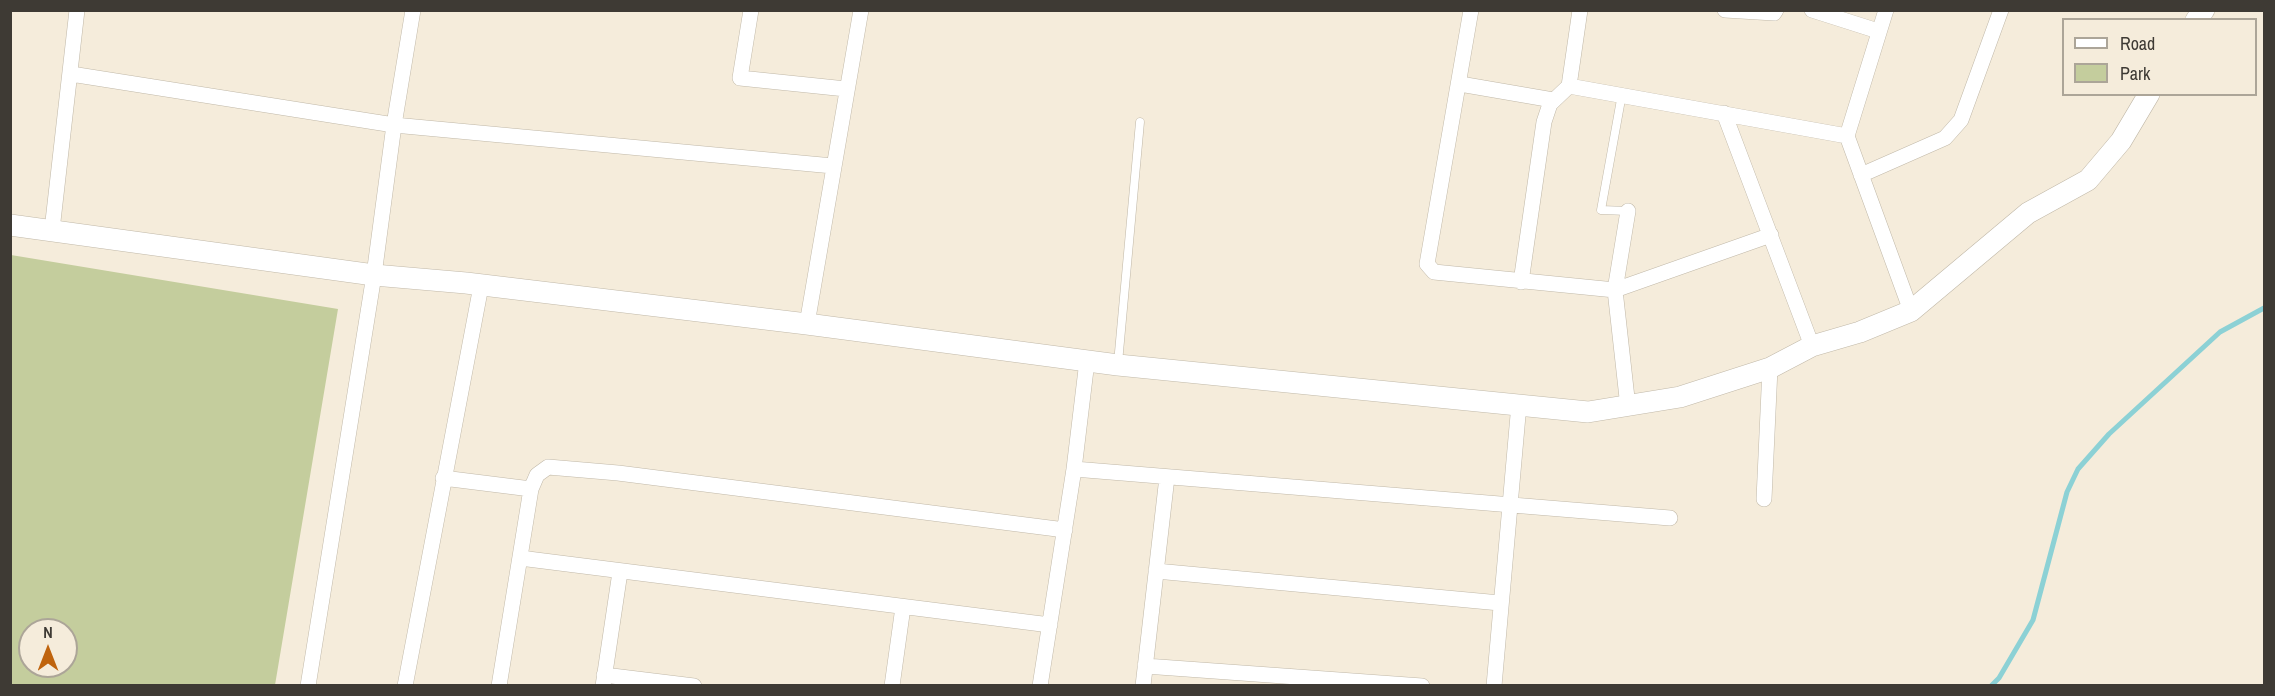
<!DOCTYPE html>
<style>
body{margin:0}
#map{position:relative;width:2275px;height:696px;overflow:hidden;background:#f5ecdb;font-family:"Archivo Narrow",sans-serif}
canvas{display:block}
.frame{position:absolute;inset:0;border:12px solid #3e3a34;pointer-events:none}
.legend{position:absolute;left:2062px;top:18px;width:195px;height:78px;box-sizing:border-box;background:#f5ecdb;border:2px solid #aca598;margin:0;padding:8px 10px;list-style:none;font-size:18px;color:#3e3a34}
.legend li{display:flex;align-items:center;gap:12px;height:30px}
.legend b{width:30px;border:2px solid #aca598}
.north{position:absolute;left:18px;top:618px;width:60px;height:60px;box-sizing:border-box;background:#f5ecdb;border:2px solid #aca598;border-radius:50%;rotate:0deg;font-size:16px;font-weight:700;line-height:24px;text-align:center;color:#3e3a34}
.north::after{content:'';display:block;margin:auto;width:21px;height:27px;background:#bf640e;clip-path:polygon(50% 0,100% 100%,50% 72%,0 100%)}
</style>
<div id="map">
<canvas width="2275" height="696"></canvas>
<div class="frame"></div>
<ul class="legend">
<li><b style="height:8px;background:#fff"></b>Road</li>
<li><b style="height:16px;background:#c4cd9d"></b>Park</li>
</ul>
<div class="north">N</div>
</div>
<script>
const g = document.querySelector('canvas').getContext('2d');
g.lineJoin = 'round';
function paint(path, color) {
  g.fillStyle = color;
  g.fill(path, 'evenodd');
}
function stroke(path, color, width, dash) {
  g.strokeStyle = color;
  g.lineWidth = width;
  g.lineCap = dash ? 'butt' : 'round';
  g.setLineDash(dash || []);
  g.stroke(path);
}
paint(new Path2D(`
 M11,255L338,309L275,685H11ZM30,630H66V666H30Z`), '#c4cd9d');
stroke(new Path2D(`
 M1991,686L1999,678L2033,620L2067,492L2078,469L2109,434L2220,332L2264,308`), '#8cd1d5', 5);
const service = new Path2D(`
 M1622,94L1601,210L1628,211
 M1118,363L1140,122`);
const minor = new Path2D(`
 M751,10L740,78L846,89
 M1471,10L1427,264L1434,272L1615,290L1771,235
 M1580,10L1569,86L1847,136
 M1725,10L1774,13L1776,10
 M1812,10L1878,31
 M1886,10L1847,136L1911,311
 M71,74L394,125L833,166
 M1460,84L1553,100
 M1724,113L1812,346
 M1861,175L1945,138L1961,120L2001,10
 M1628,211L1615,290L1628,407
 M52,230L77,10
 M1521,282L1544,122L1550,104L1569,86
 M807,324L861,10
 M1074,469L1670,518
 M443,478L531,489
 M1764,499L1770,368
 M520,558L1050,625
 M1156,571L1500,603
 M1145,666L1422,686
 M604,675L694,686
 M308,686L374,275L394,125L413,10
 M405,686L481,286
 M499,686L531,489L537,475L548,467L618,473L1065,530
 M603,686L620,572
 M892,686L903,607
 M1040,686L1074,469L1087,361
 M1143,686L1167,477
 M1494,686L1519,404`);
const secondary = new Path2D(`
 M2196,20L2204,10
 M10,225L374,275L466,283L807,324L1118,365L1588,412L1680,397L1770,368L1812,346L1860,332L1911,311L2028,213L2088,180L2121,141L2149,94`);
stroke(service, '#c0b8a8', 9);
stroke(minor, '#c0b8a8', 16);
stroke(secondary, '#c0b8a8', 22);
stroke(service, '#fff', 8);
stroke(minor, '#fff', 15);
stroke(secondary, '#fff', 21);
</script>
